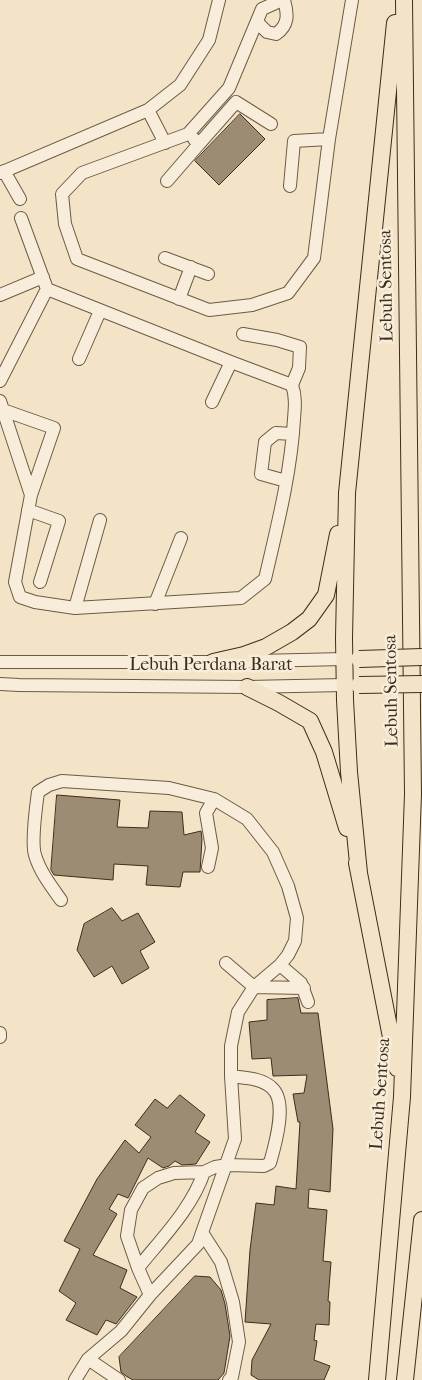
<!DOCTYPE html>
<style>
body{margin:0}
canvas{display:block;background:#f4e4c7}
</style>
<canvas width="422" height="1380"></canvas>
<script>
const g = document.querySelector('canvas').getContext('2d');
g.lineJoin = 'round';
function paint(path, color) {
  g.fillStyle = color;
  g.fill(path, 'evenodd');
}
function stroke(path, color, width, dash) {
  g.strokeStyle = color;
  g.lineWidth = width;
  g.lineCap = dash ? 'butt' : 'round';
  g.setLineDash(dash || []);
  g.stroke(path);
}
function label(font, color, halo, rows, align = 'center') {
  g.font = font + ' "IM FELL French Canon",serif';
  g.lineWidth = 5;
  g.setLineDash([]);
  g.textBaseline = 'middle';
  g.strokeStyle = halo;
  g.fillStyle = color;
  for (const [text, x, y, turn = 0] of rows) {
    g.save();
    g.translate(x, y);
    g.rotate((+turn || 0) * Math.PI / 180);
    g.textAlign = isNaN(turn) ? turn : align;
    if (halo) g.strokeText(text, 0, 0);
    g.fillText(text, 0, 0);
    g.restore();
  }
}
const building = new Path2D(`
 M240,114L265,139L219,185L195,161Z
 M57,795L120,800L117,827L148,828L150,811L182,812L184,835L201,831L202,839L200,872H183L180,887L146,885L148,866L114,864L113,880L54,875L51,870Z
 M112,908L122,921L138,913L155,942L140,951L149,968L122,984L112,966L94,977L77,950L84,924Z
 M298,998L301,1013H318L333,1129L330,1192L309,1189L308,1208L327,1210L323,1261L331,1262L328,1301L330,1302L329,1325L316,1324L314,1340L317,1341L314,1360L330,1366L324,1380H259L251,1375L252,1360L271,1324L245,1322L250,1250L256,1203L274,1205L276,1186L296,1189L300,1122H298L293,1094L304,1093L307,1075L273,1076L271,1058L252,1059L249,1022L267,1020V1000Z
 M180,1095L205,1115L195,1132L210,1142L196,1164L182,1165L175,1161L169,1166L163,1168L148,1158L128,1198L118,1194L109,1209L117,1214L93,1255L127,1270L120,1288L137,1297L116,1324L106,1320L97,1335L66,1320L76,1303L59,1291L80,1249L64,1241L97,1179L125,1140L139,1153L151,1137L135,1125L155,1099L167,1108Z
 M195,1276L210,1277L221,1290L225,1304L230,1336L224,1373L218,1380H133L126,1376L121,1372L119,1357Z`);
paint(building, '#9c8c74');
stroke(building, '#3d2d1b', 1);
const minor = new Path2D(`
 M282,0L262,9L229,88L188,134L82,173L62,194L65,224L77,259L209,310L252,305L288,293L314,258L329,139L352,0
 M257,22L267,32L276,34C289,25 288,14 284,0
 M148,110L165,143
 M199,144L236,102L271,124
 M4,171L20,199
 M0,173L148,110L180,85L209,40L219,0
 M167,181L199,144L194,139
 M290,186L294,141L329,139
 M165,258L208,274
 M0,295L43,277
 M179,299L191,267
 M243,334L277,340L300,347L299,368L292,385
 M79,359L100,311
 M0,381L47,289
 M0,401L31,495L15,582L20,597L35,602L75,608L241,598L265,579C277,527 291,473 294,419C295,407 296,396 292,385L231,362L47,289L21,218
 M212,402L231,362
 M3,410L54,428L31,495
 M286,481L261,474L265,442L276,433L293,434
 M28,510L59,521L40,582
 M155,604L181,538
 M75,608L100,520
 M0,662H213L344,659
 M0,684L19,685L247,687L344,685
 M208,867L212,848L206,813L214,799
 M61,900C51,886 40,872 35,855C31,842 36,807 38,792L49,785L62,781L169,788L214,799L247,819L273,852L288,886L297,918L295,941L288,955L280,965L254,987L238,1012L231,1046V1076L235,1139L198,1244L150,1295L121,1331L88,1359L75,1380
 M226,963L254,987L304,988
 M280,965L301,983L308,1002
 M0,1033V1037
 M203,1234L221,1262L233,1302L239,1342L232,1377L229,1380
 M138,1268C162,1238 192,1208 204,1172
 M150,1295L138,1268L127,1236L131,1210L143,1188L158,1178L174,1173L204,1172L215,1167L228,1165L264,1166L270,1163C275,1145 288,1102 272,1088C262,1078 245,1078 231,1076
 M88,1359L119,1380`);
const major = new Path2D(`
 M213,662L244,655L266,647L292,632L309,619L326,595L338,534
 M247,687L279,703L310,721L324,752L347,828
 M357,863L397,1068
 M359,873L349,772L345,700L344,638L347,493L395,23
 M377,1380L402,1097L413,794L404,0
 M405,1380L422,1220`);
stroke(minor, '#6b5b46', 14);
stroke(major, '#3d2d1b', 18);
stroke(minor, '#f8eddb', 12);
stroke(major, '#f4e4c7', 16);
const majorBridge = new Path2D(`
 M359,659L422,657
 M359,685L422,684`);
stroke(majorBridge, '#3d2d1b', 18, []);
stroke(majorBridge, '#f4e4c7', 16);
label('18px', '#3d2d1b', '#f8eddb', [
 ["Lebuh Sentosa",387,286,-91],
 ["Lebuh Perdana Barat",211,666],
 ["Lebuh Sentosa",392,691,-91],
 ["Lebuh Sentosa",381,1094,-86]
]);
</script>
